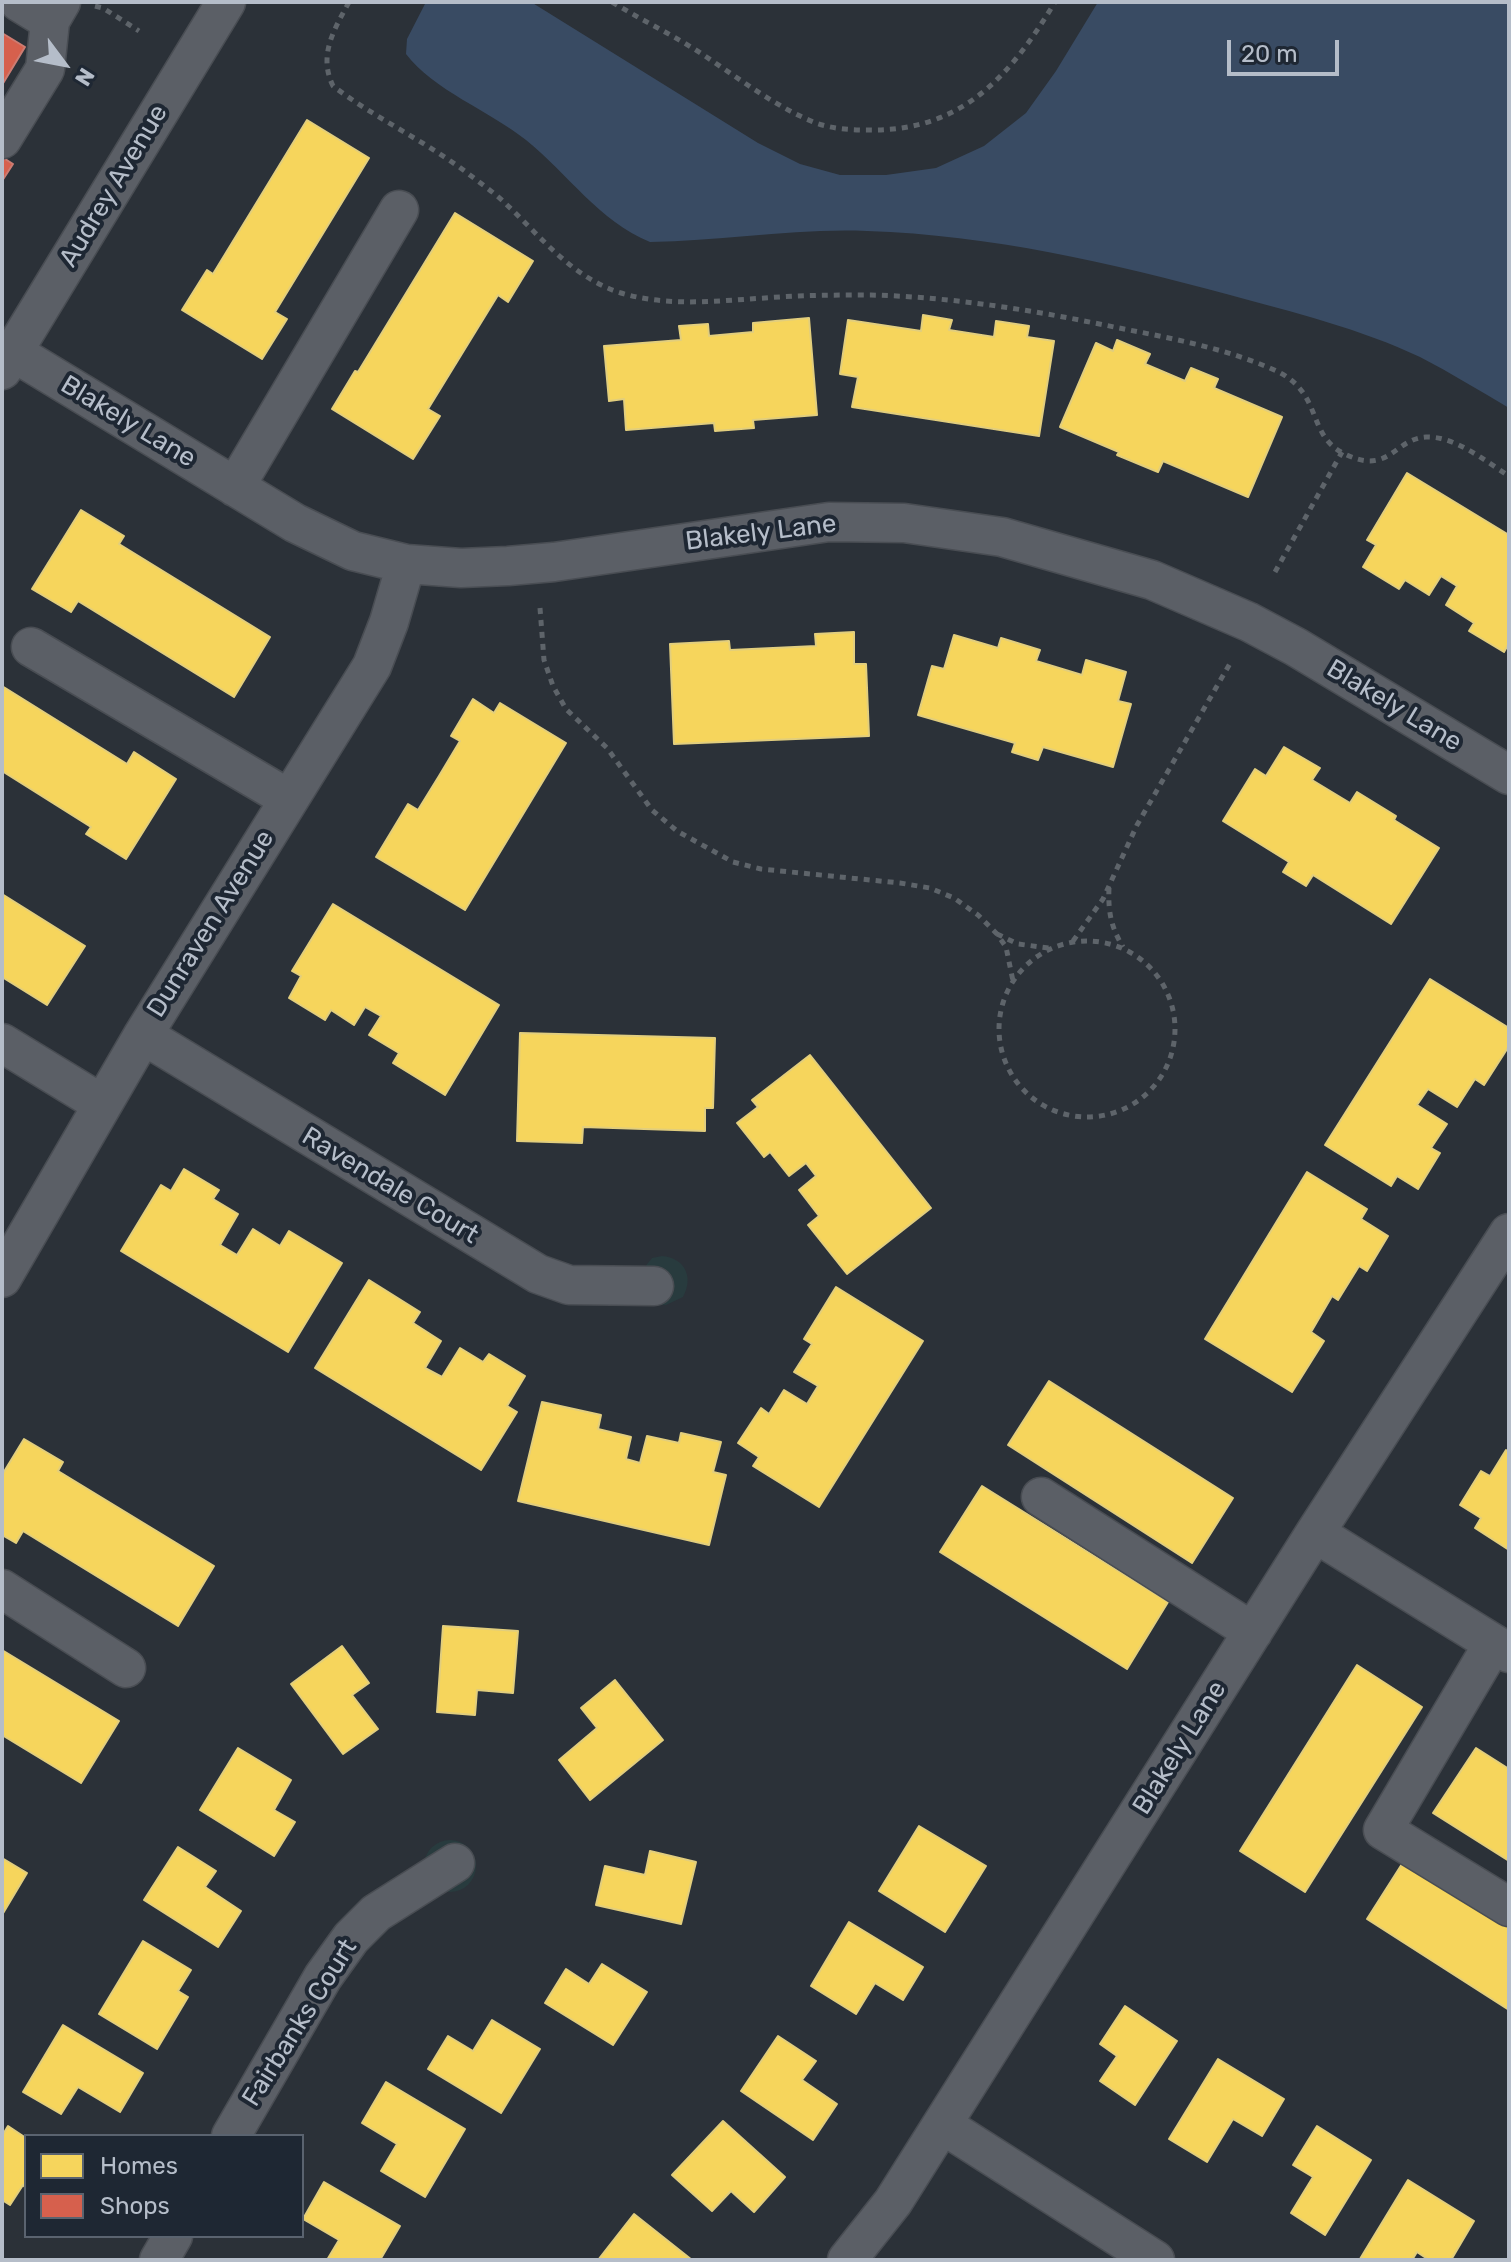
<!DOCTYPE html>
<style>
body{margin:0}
#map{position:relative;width:1511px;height:2262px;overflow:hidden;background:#2b3138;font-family:Rubik,sans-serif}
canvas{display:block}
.frame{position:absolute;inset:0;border:4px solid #b5bdc9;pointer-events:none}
.legend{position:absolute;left:24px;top:2134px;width:280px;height:104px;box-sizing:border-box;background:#1e2733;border:2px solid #5a636f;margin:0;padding:10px 14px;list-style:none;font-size:24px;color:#b5bdc9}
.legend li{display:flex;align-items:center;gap:16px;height:40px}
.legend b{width:40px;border:2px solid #5a636f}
.north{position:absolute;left:24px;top:24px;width:80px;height:80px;-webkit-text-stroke:6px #1e2733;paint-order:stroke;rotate:122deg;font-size:22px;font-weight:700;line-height:32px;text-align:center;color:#b5bdc9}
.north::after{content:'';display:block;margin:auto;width:28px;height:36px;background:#b5bdc9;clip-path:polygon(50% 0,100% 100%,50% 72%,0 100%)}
.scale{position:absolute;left:1227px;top:40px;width:112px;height:36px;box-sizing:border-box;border:4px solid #b5bdc9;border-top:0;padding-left:10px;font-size:24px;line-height:28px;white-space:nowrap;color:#b5bdc9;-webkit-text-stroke:6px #1e2733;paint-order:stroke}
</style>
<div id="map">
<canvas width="1511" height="2262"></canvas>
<div class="frame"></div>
<ul class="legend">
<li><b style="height:22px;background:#f6d55c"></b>Homes</li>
<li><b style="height:22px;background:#d6604d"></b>Shops</li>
</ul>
<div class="north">N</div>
<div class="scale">20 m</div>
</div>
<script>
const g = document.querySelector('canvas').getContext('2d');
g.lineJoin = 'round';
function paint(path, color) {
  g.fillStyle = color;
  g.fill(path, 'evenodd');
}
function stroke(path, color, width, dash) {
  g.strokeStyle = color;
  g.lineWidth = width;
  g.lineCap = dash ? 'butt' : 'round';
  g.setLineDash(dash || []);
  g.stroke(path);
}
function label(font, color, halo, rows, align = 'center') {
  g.font = font + ' Rubik,sans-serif';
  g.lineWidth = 8;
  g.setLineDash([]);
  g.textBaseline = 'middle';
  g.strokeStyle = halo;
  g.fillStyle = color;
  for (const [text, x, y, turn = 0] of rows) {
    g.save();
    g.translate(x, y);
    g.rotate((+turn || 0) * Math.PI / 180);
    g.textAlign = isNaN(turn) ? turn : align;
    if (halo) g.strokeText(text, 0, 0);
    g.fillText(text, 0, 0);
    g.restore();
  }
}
paint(new Path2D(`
 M662,1256C685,1258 694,1277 683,1297L666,1305L655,1304L640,1273L652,1258Z
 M424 1866a26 26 0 1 1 52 0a26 26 0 1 1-52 0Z`), '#283b3e');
paint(new Path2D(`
 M426,2H531L758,143L800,164L840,175H886L936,168L984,146L1026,113L1056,71L1098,2H1509V408C1480,391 1451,373 1420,357C1361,329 1293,312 1230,295C1111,263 991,235 867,231C795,228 722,241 650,242C599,221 568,174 526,140C490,111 433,90 406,54L407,39Z`), '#394b63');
const homes = new Path2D(`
 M307,120L369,158L275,312L287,319L262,359L182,310L207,270L213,274Z
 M455,213L533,261L508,302L498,295L428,409L440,416L413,459L332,409L355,371L358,372Z
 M923,315L952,320L949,330L994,337L996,321L1029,326L1027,337L1054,341L1039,436L852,407L858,377L840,374L848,320L921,331Z
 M809,318L817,415L753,420L754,428L715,431L714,423L626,430L624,399L609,401L604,346L681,340L679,326L708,324L709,336L753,332V323Z
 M1117,340L1150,354L1145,364L1185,381L1191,368L1218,379L1214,388L1282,417L1248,497L1163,461L1158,472L1117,455L1119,452L1060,427L1096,343L1113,351Z
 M1407,473L1509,535V643L1504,652L1469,631L1474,623L1446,605L1457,586L1441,576L1429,595L1405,580L1399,589L1363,567L1376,545L1367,540Z
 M81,510L124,536L119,544L270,637L234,697L78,601L71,612L32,589Z
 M854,632V664H866L869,736L674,744L670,644L729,641L730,650L816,646L815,634Z
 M954,635L998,648L1001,638L1040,650L1036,661L1082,675L1086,660L1126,672L1118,701L1131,704L1113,767L1043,747L1038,760L1012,752L1015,743L918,715L932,666L944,669Z
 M2,686L127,764L134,752L176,779L126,859L86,834L91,827L2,771Z
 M473,699L494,713L500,703L566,743L465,910L376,857L408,804L418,810L439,776L460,741L451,736Z
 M1284,747L1320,768L1312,780L1350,803L1357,792L1396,816L1394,820L1439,848L1391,924L1313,875L1306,886L1283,872L1289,862L1223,821L1255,769L1266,776Z
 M2,894L85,946L47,1005L2,977Z
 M333,904L499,1005L445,1095L393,1063L399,1053L369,1035L381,1016L365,1007L354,1025L331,1010L325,1020L289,998L301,976L292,971Z
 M1430,979L1509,1028V1046L1484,1085L1475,1079L1457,1107L1428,1089L1417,1105L1447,1124L1431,1148L1440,1153L1418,1189L1397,1176L1391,1186L1325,1145Z
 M520,1033L715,1038L713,1108H705V1131L583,1127L582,1143L517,1141Z
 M810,1055L931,1208L847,1274L808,1225L819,1216L799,1190L816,1176L806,1163L789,1176L770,1152L764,1157L737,1123L758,1107L752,1100Z
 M184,1169L219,1190L213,1199L238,1214L220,1245L237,1255L253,1229L280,1246L289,1231L342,1263L288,1352L121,1251L161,1185L171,1191Z
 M1307,1172L1367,1209L1361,1219L1388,1236L1367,1271L1359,1266L1338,1300L1332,1296L1311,1332L1324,1341L1292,1392L1205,1339Z
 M369,1280L420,1312L413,1323L441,1341L425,1368L442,1377L460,1348L483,1362L489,1354L525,1376L507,1406L517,1412L481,1470L315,1368Z
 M836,1287L923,1341L819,1507L753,1466L759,1457L738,1443L761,1408L769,1414L784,1390L807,1404L818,1386L794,1372L812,1344L804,1339Z
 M1049,1381L1233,1498L1192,1563L1008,1445Z
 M542,1402L601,1415L598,1429L631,1437L626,1459L640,1463L647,1436L679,1443L681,1433L721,1442L713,1472L726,1475L709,1545L518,1501Z
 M24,1439L63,1462L58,1471L214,1566L178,1626L23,1531L16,1543L2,1535V1475Z
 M1506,1450L1509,1452V1550L1475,1528L1481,1518L1460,1505L1481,1471L1490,1476Z
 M982,1486L1168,1602L1127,1669L940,1552Z
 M443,1626L518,1631L513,1693L477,1690L475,1715L437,1712Z
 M342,1646L369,1683L352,1695L378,1729L343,1754L291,1684Z
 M2,1650L119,1721L81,1783L2,1735Z
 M1357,1665L1422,1707L1305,1892L1240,1851Z
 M615,1680L663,1740L590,1800L559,1760L597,1728L581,1708Z
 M238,1748L291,1780L274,1810L295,1822L274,1856L200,1810Z
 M1476,1748L1509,1769V1861L1433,1813Z
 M919,1826L986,1866L945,1932L879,1891Z
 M178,1847L216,1871L205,1887L241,1911L218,1947L144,1900Z
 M650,1851L696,1862L681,1924L596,1905L605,1866L645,1875Z
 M1409,1853L1509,1917V2010L1367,1919Z
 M2,1858L27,1873L2,1915Z
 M849,1922L923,1967L903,2000L875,1983L856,2014L811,1986Z
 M143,1941L191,1970L178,1991L188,1997L157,2049L99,2014Z
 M602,1964L647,1992L613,2045L545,2003L566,1969L589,1984Z
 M1125,2006L1177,2041L1135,2105L1100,2081L1117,2056L1100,2044Z
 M492,2020L540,2049L501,2113L428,2069L448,2036L473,2051Z
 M63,2025L143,2073L120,2112L78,2087L61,2114L23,2092Z
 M778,2036L816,2061L802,2080L837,2104L813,2140L741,2091Z
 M1218,2059L1284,2099L1262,2136L1233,2119L1207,2162L1169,2139Z
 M386,2082L465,2129L425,2197L381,2171L397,2144L362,2123Z
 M723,2121L785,2177L754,2212L731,2191L712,2211L672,2175Z
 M8,2126L26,2138V2188L23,2185L10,2205L2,2200V2136Z
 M1317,2126L1371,2160L1325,2235L1291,2213L1313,2177L1293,2165Z
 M1408,2180L1474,2221L1451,2260H1429L1417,2252L1412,2260H1362L1360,2259Z
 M324,2182L400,2226L380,2260H327L339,2240L303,2219Z
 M634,2214L692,2260H598Z`);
paint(homes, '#f6d55c');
stroke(homes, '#e2ce7d', 2);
const shops = new Path2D(`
 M2,33L25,47L2,85Z
 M2,157L13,164L2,181Z`);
paint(shops, '#d6604d');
stroke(shops, '#cc7c72', 2);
const minor = new Path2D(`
 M19,2L50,21L61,2
 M2,139L45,69L50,21
 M13,352L295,523L353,551L406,564L461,568L508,566L554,562L829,522L904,523L1002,537L1152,580L1249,622L1296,647L1509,775
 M2,370L226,2
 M235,487L399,210
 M31,647L289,799
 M143,1035L538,1274L569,1285L654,1286
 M2,1043L102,1104
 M2,1278L143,1035L372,666L389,622L406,564
 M1041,1497L1253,1632
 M1315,1533L1509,1653
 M2,1589L126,1668
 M1493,1644L1383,1830L1509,1907
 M943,2125L1155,2260
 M231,2136L323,1977L351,1938L376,1913L455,1863
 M159,2260L173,2236
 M847,2260L893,2202L1315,1533L1509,1233`);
stroke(minor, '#494d53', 41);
stroke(new Path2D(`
 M349,2C334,30 318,55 333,86C375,118 423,140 466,172C480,183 495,193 507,205C542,238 573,278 621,293C668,307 716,301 765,298C800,295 835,295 871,295C954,297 1038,311 1119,328C1170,338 1224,348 1272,369C1323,390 1306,432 1341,452C1389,478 1393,439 1426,437C1455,436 1485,461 1509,476
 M612,2C638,18 665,31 691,47C731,72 767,102 811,121C829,129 851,130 870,130C963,131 1011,75 1055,2
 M95,6L103,8L139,31
 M1275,572L1342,452
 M540,608L544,660L553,686L566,709L607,748L652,810L677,831L733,862L761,869L900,883L930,888L954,898L978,915L997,934L1006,947L1013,981
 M1109,888C1108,912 1111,927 1123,947
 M997,934L1018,944L1049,948
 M999 1029a88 88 0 1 1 176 0a88 88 0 1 1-176 0Z
 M1073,941L1103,899L1137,825L1232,660`), '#5e646a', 5, [6, 6]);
stroke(minor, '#5b5f66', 38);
label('26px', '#b5bdc9', '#1e2733', [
 ["Audrey Avenue",114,186,-59],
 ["Blakely Lane",128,422,31],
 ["Blakely Lane",761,533,-7],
 ["Blakely Lane",1394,706,31],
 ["Dunraven Avenue",211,924,-58],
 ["Ravendale Court",390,1186,31],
 ["Blakely Lane",1180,1748,-58],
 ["Fairbanks Court",300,2023,-58]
]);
</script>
